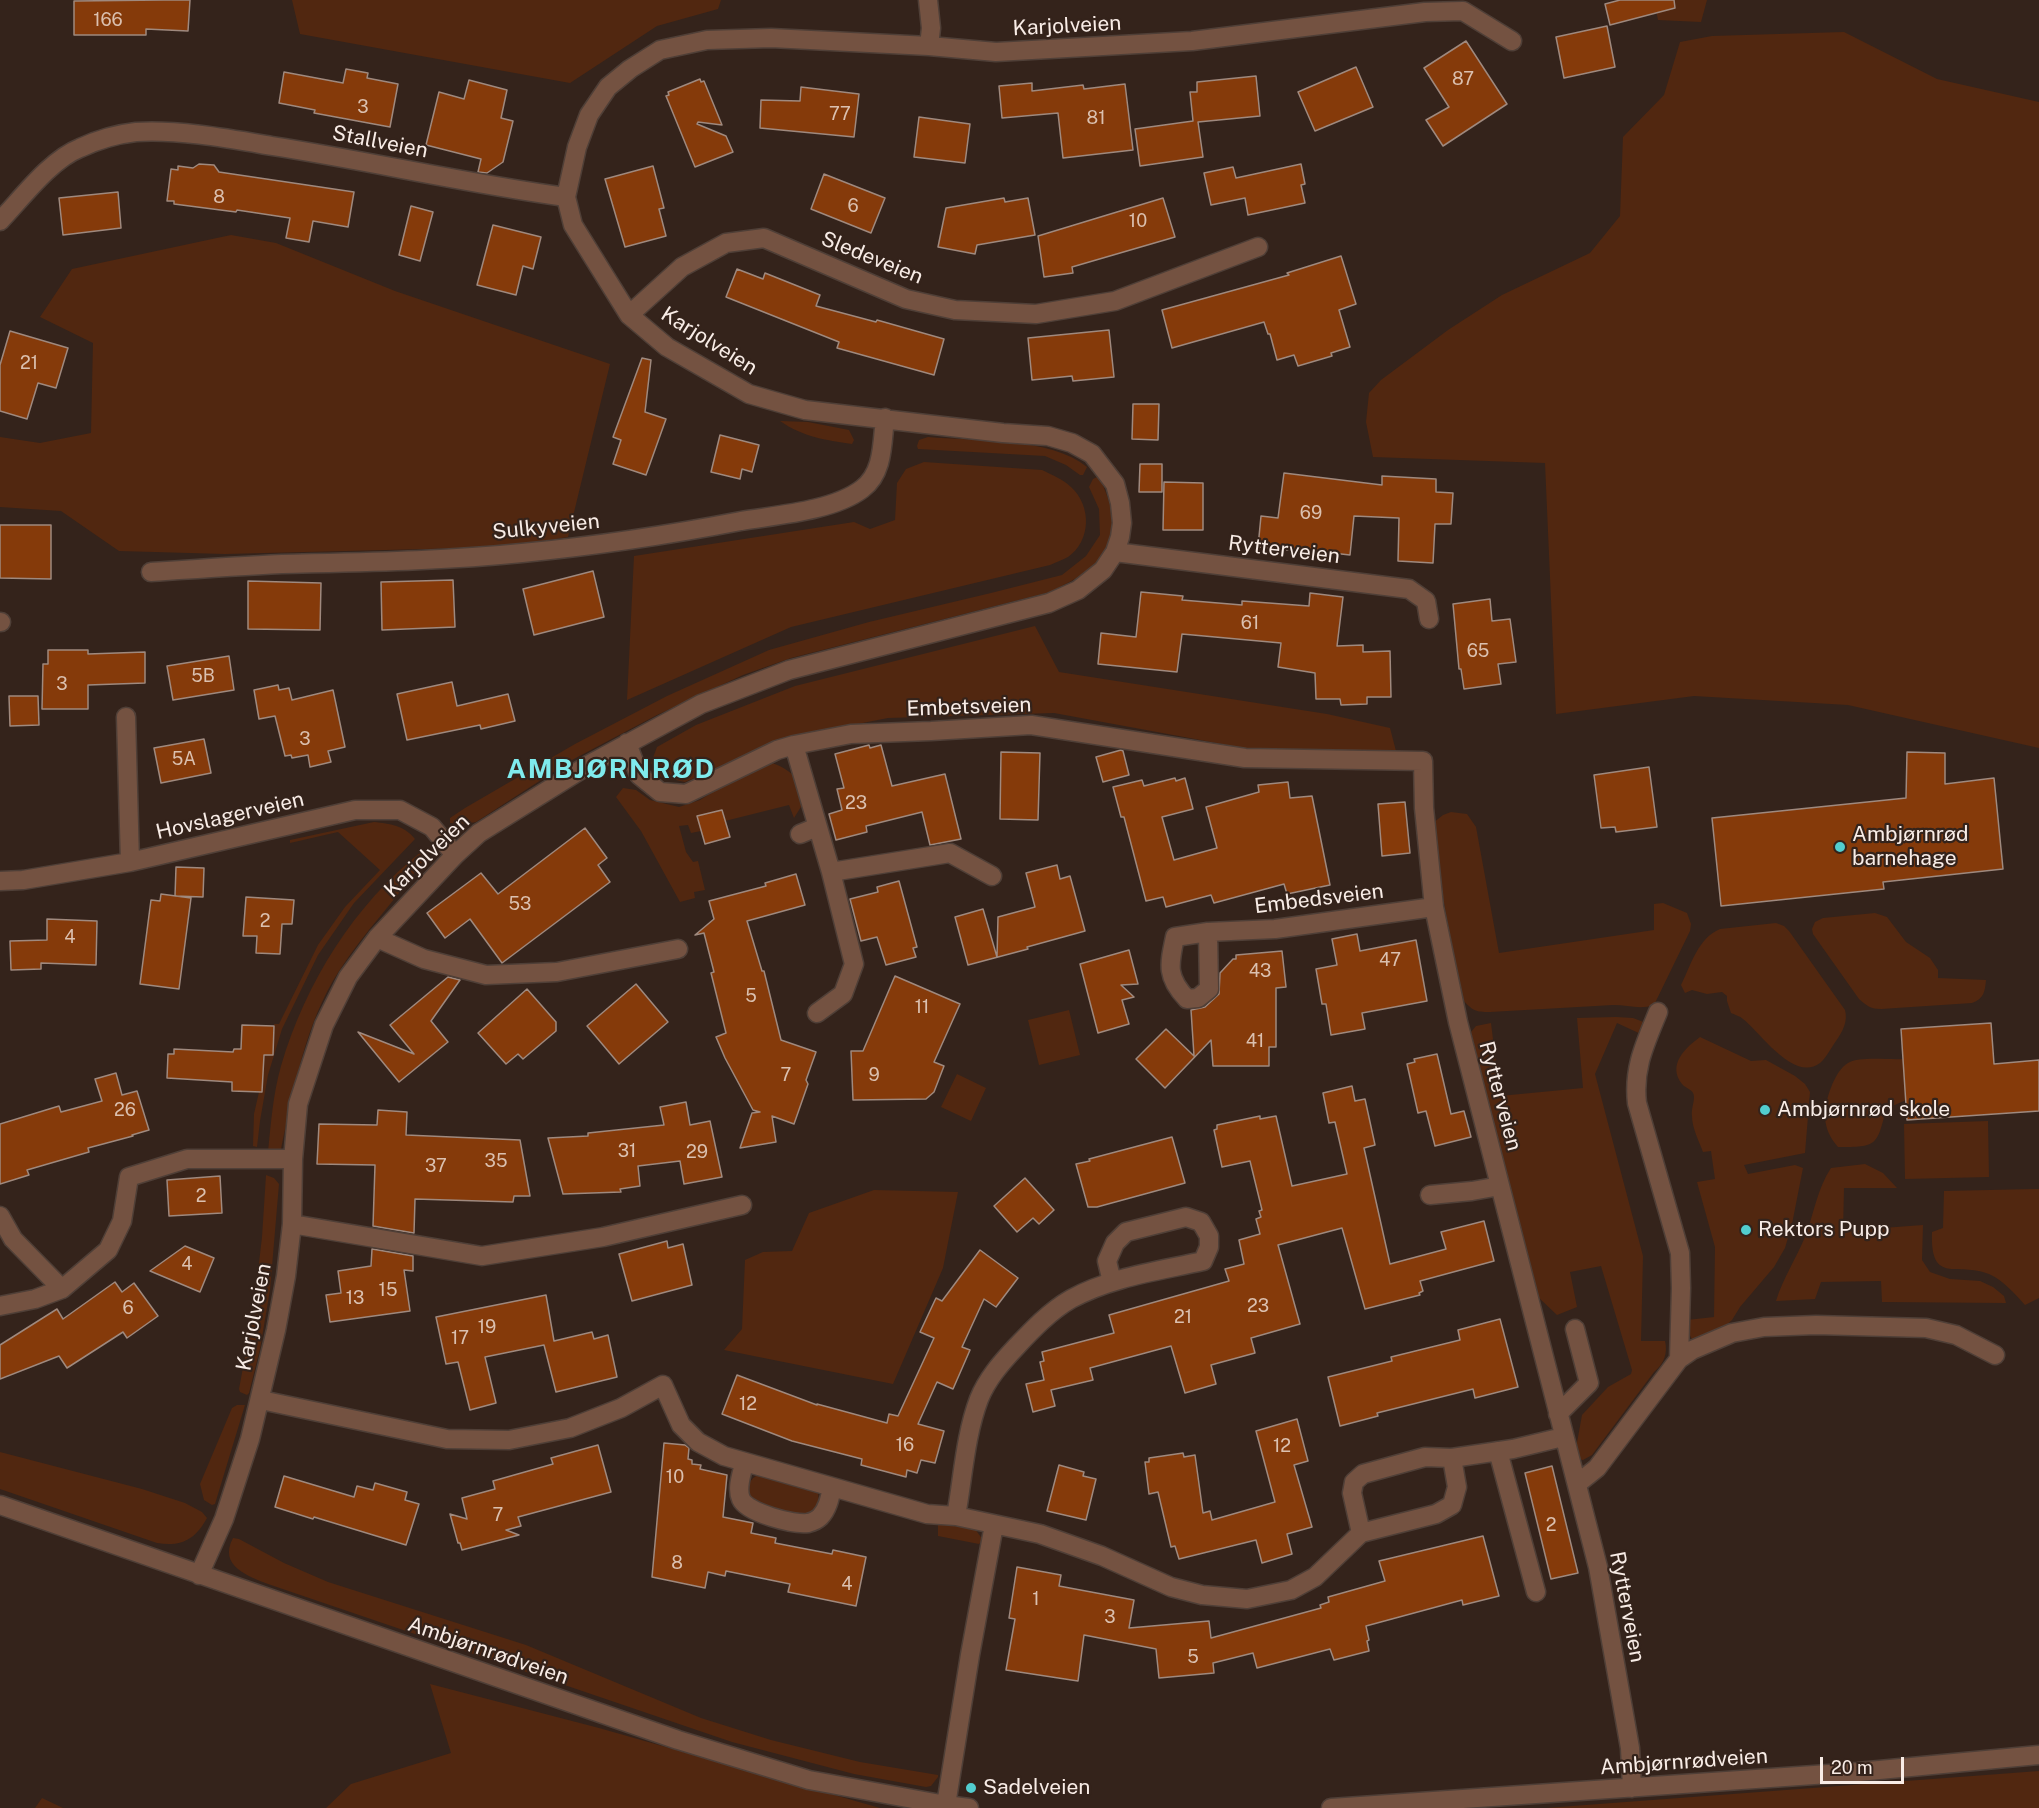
<!DOCTYPE html>
<meta charset="utf-8">
<style>
body{margin:0}
#map{position:relative;width:2039px;height:1808px;overflow:hidden;background:#34231b;font-family:"Public Sans",sans-serif}
canvas{display:block}
.scale{position:absolute;left:1820px;top:1757px;width:84px;height:27px;box-sizing:border-box;border:3px solid #f8ece6;border-top:0;padding-left:8px;font-size:18px;line-height:21px;white-space:nowrap;color:#f8ece6;-webkit-text-stroke:4px #34231b;paint-order:stroke}
</style>
<div id="map">
<canvas width="2039" height="1808"></canvas>
<div class="scale">20 m</div>
</div>
<script>
const g = document.querySelector('canvas').getContext('2d');
g.lineJoin = 'round';
function paint(path, color) {
  g.fillStyle = color;
  g.fill(path, 'evenodd');
}
function stroke(path, color, width, dash) {
  g.strokeStyle = color;
  g.lineWidth = width;
  g.lineCap = dash ? 'butt' : 'round';
  g.setLineDash(dash || []);
  g.stroke(path);
}
function label(font, color, halo, rows, align = 'center') {
  g.font = font + ' "Public Sans",sans-serif';
  g.lineWidth = 4.5;
  g.setLineDash([]);
  g.textBaseline = 'middle';
  g.strokeStyle = halo;
  g.fillStyle = color;
  for (const [text, x, y, turn = 0] of rows) {
    g.save();
    g.translate(x, y);
    g.rotate((+turn || 0) * Math.PI / 180);
    g.textAlign = isNaN(turn) ? turn : align;
    if (halo) g.strokeText(text, 0, 0);
    g.fillText(text, 0, 0);
    g.restore();
  }
}
paint(new Path2D(`
 M292,0H721L718,9L657,26L570,83L300,34Z
 M1654,0H1707L1701,22L1658,20Z
 M1844,32L1937,79L2039,102V748L1848,705L1694,696L1556,714L1545,463L1373,457L1366,422L1369,393L1381,380L1448,330L1502,295L1590,253L1620,216L1623,137L1664,95L1680,42L1712,36Z
 M231,235L276,243L395,291L610,364L568,537L506,547L225,554L119,551L61,511L0,507V437L40,443L91,433L93,343L40,317L72,269Z
 M780,421L808,422L849,430L854,440L852,444C825,440 803,437 780,421Z
 M928,437C974,441 1051,437 1087,467L1083,475H1080L1066,465L1045,456L918,449L917,446L919,440Z
 M924,462L1042,470C1052,475 1063,479 1071,487C1092,506 1091,541 1068,557C1063,560 1056,562 1050,565L791,627L627,700L634,556L854,522L870,529L895,520L897,483L906,469Z
 M1099,476C1105,491 1114,508 1113,526C1111,561 1077,579 1050,592L791,658L743,675L657,715L572,760L476,822L465,824L450,823V818L465,808L575,744L667,696L769,650L869,622L991,593L1062,575L1086,556L1100,535L1099,509L1089,487L1093,479Z
 M1035,626L1059,672L1327,714L1390,728L1396,751L1249,749L1054,713L888,718L791,737L685,782L658,776L651,763L657,747L696,725L795,686Z
 M772,763C795,771 798,780 804,802L794,818L789,805L725,821L722,810L698,816L701,831L691,833L688,825L679,826L686,852L693,862L698,861L705,890L694,892L695,898L680,902L641,831L616,797L623,788L636,790L650,800L679,807L700,800L742,774Z
 M1451,812L1467,814L1476,827L1499,953L1654,930V904L1663,903L1687,913L1691,924L1690,931L1654,1005C1640,1010 1628,1005 1613,1005L1490,1012C1475,1012 1473,1011 1462,999L1442,892L1433,823L1443,815Z
 M374,822C390,824 404,825 415,839L354,903L318,955L282,1029L268,1075L260,1121L257,1147L253,1146L254,1114L259,1092H262L264,1055H273L274,1024H279L318,945L345,907L380,870L338,832L290,843V840Z
 M422,851L423,861C397,899 364,932 339,971C305,1024 294,1088 281,1149L276,1153L268,1152C271,1123 273,1094 281,1066C306,982 354,905 422,851Z
 M1875,913L1887,917L1906,942L1930,958L1938,970V978L1986,980C1985,991 1984,999 1972,1003L1881,1009C1871,1009 1867,1006 1859,999L1813,934L1812,929L1815,922L1823,918Z
 M1776,923L1784,926L1789,931L1845,1010C1848,1021 1843,1031 1836,1041C1831,1048 1826,1058 1820,1063C1794,1083 1760,1032 1743,1019C1740,1016 1735,1015 1731,1013L1727,1001V996L1722,992L1707,994L1692,990L1685,993L1681,985C1691,965 1698,938 1720,929Z
 M1069,1010L1080,1055L1039,1065L1028,1020Z
 M1616,1017L1633,1018L1646,1023L1643,1035L1617,1023L1595,1074L1643,1256L1641,1341H1665C1668,1353 1664,1364 1654,1372L1592,1455L1583,1460L1579,1459L1576,1448L1582,1415L1608,1387L1631,1374L1632,1370L1601,1266L1570,1272L1577,1307L1557,1315L1537,1296L1471,1032L1476,1026L1491,1023L1500,1096L1583,1088L1577,1018Z
 M1700,1037L1751,1061L1766,1060L1795,1076L1805,1084L1810,1092L1805,1153L1744,1165L1748,1174L1795,1165L1803,1168L1792,1224L1785,1248L1774,1267L1740,1307L1732,1320L1722,1329L1693,1341L1688,1332L1687,1320L1714,1317L1715,1247L1697,1182L1715,1179L1711,1151L1703,1152C1699,1141 1692,1128 1692,1116C1691,1110 1694,1103 1694,1097C1694,1089 1686,1089 1682,1084C1667,1065 1685,1048 1700,1037Z
 M1903,1059L1906,1100L1886,1109C1877,1146 1877,1147 1838,1147C1830,1138 1826,1129 1825,1118C1824,1103 1834,1071 1848,1063C1860,1056 1888,1060 1903,1059Z
 M957,1074L986,1088L971,1121L941,1107Z
 M1988,1121L1989,1177L1905,1179L1904,1124Z
 M1865,1164L1883,1173L1897,1188H1844L1843,1231L1923,1225L1922,1260L1930,1272L1950,1279L1980,1281L1993,1287L2004,1296L2006,1303L1882,1302L1881,1281L1821,1282L1815,1299L1776,1301C1783,1278 1796,1259 1805,1237C1814,1214 1817,1189 1831,1168Z
 M266,1175L274,1178L279,1184L270,1290L260,1349L249,1393L247,1395L240,1392L239,1389L253,1314L262,1237Z
 M2035,1189H2039V1298L2025,1305C2014,1293 2004,1281 1989,1274C1957,1261 1930,1286 1932,1232L1943,1228L1944,1191Z
 M874,1190L958,1192L943,1268L893,1384L724,1350L742,1329L745,1260L763,1252L792,1251L809,1213Z
 M237,1405H245L215,1504L212,1505L204,1500L200,1484L232,1408Z
 M0,1452L142,1489L185,1503L202,1512L207,1518C195,1540 181,1547 157,1543L0,1489Z
 M760,1474L818,1491L819,1504L816,1510L805,1516L760,1506L750,1498C747,1487 748,1479 760,1474Z
 M941,1524L975,1529L983,1540L979,1544L938,1536V1525Z
 M233,1538L239,1539L284,1563L328,1582L526,1645L701,1718L771,1740L860,1762L938,1775V1777L931,1786L926,1787L854,1774L732,1742L268,1584C248,1576 218,1566 233,1538Z
 M430,1684L599,1728L880,1808H326L351,1784L451,1753Z
 M2039,1771V1808H1546Z
 M42,1798L63,1808H35Z`), '#512710');
const building = new Path2D(`
 M164,0H190L188,31L146,29V35H74V1Z
 M1620,0H1674L1675,8L1610,25L1605,4Z
 M1607,26L1615,67L1564,78L1556,37Z
 M1466,41L1507,104L1443,146L1426,120L1449,107L1424,68Z
 M1356,67L1373,107L1315,131L1298,92Z
 M346,69L368,73L367,78L398,84L390,127L314,113L315,110L279,103L284,72L343,83Z
 M1256,76L1260,116L1198,122L1203,157L1140,166L1135,129L1193,121L1190,92H1197V82Z
 M700,79L701,82L704,81L722,125L698,122L697,124L726,136L733,152L695,167L666,96L669,95L668,92Z
 M469,80L507,90L501,118L513,121L503,162L487,173L478,172L481,159L426,145L439,92L464,99Z
 M1032,83V91L1083,85L1084,89L1125,84L1133,150L1063,158L1058,113L1002,118L999,86Z
 M801,87L859,94L854,137L760,128L761,100L800,101Z
 M919,117L970,124L965,163L914,157Z
 M199,164L214,165L219,172L354,192L348,227L313,221L309,242L286,238L290,218L237,210L236,212L174,204V201H167L171,169L178,170V166L193,168Z
 M1301,164L1305,184L1301,185L1305,203L1248,215L1245,198L1211,205L1204,173L1233,167L1236,178Z
 M653,166L664,208L659,209L666,236L625,247L605,179Z
 M824,174L885,198L871,233L811,209Z
 M118,192L121,228L63,235L59,198Z
 M1004,198L1005,202L1028,198L1035,235L977,245L975,254L938,247L946,208Z
 M1163,198L1175,237L1072,267L1073,273L1044,277L1038,236Z
 M411,206L433,212L420,261L399,255Z
 M493,225L541,237L533,269L523,266L516,295L477,285Z
 M1341,256L1356,304L1339,310L1350,347L1331,353L1332,356L1298,366L1294,355L1277,360L1270,334H1268L1264,322L1172,348L1162,310L1289,275L1287,273Z
 M737,269L763,279L765,273L820,295L816,306L876,322L877,320L944,339L934,375L837,348L839,342L726,297Z
 M1109,330L1114,377L1073,381L1072,376L1032,380L1028,338Z
 M10,331L68,348L56,388L38,383L27,419L0,411V365Z
 M642,358L651,360L645,412L666,419L646,475L613,464L621,440L613,437Z
 M1133,404H1159L1158,440L1132,439Z
 M720,435L759,445L752,472L742,469L740,479L711,472Z
 M1140,464H1162V492H1139Z
 M1284,473L1382,485V476L1436,479V492L1453,493L1451,524H1435L1433,563L1398,561L1399,518L1354,516L1350,555L1288,548V550L1258,547L1261,516L1278,518Z
 M1164,482L1203,483V530H1163Z
 M0,525H51V579L0,578Z
 M593,571L604,617L534,635L523,589Z
 M453,580L455,627L382,630L381,582Z
 M248,581L321,583L320,630L248,629Z
 M1141,592L1183,596L1182,600L1242,605V601L1309,606L1310,593L1343,597L1337,646L1363,645V652L1390,651L1391,697H1367V704L1341,705L1340,699H1316L1315,673L1278,667L1281,643L1182,634L1177,672L1098,664L1101,633L1136,637Z
 M1490,599L1492,621L1510,619L1516,662L1498,664L1501,684L1464,689L1461,669H1459L1453,604Z
 M48,650H88V654L145,652V683L88,685V709H42L43,664H48Z
 M229,656L234,690L173,700L167,666Z
 M452,682L457,706L508,694L515,721L481,729L480,725L407,740L397,694Z
 M278,685L279,690L289,688L292,700L333,690L345,747L328,751L331,762L310,767L308,755L292,758L291,755L285,756L275,716L259,719L254,690Z
 M9,696H38L39,725L10,726Z
 M204,739L211,773L161,783L154,748Z
 M869,745L870,748L881,745L892,786L945,774L961,839L930,845L922,812L866,826L867,832L836,840L829,814L842,810L837,789L844,788L835,754Z
 M1121,750L1123,751L1129,775L1103,782L1096,757Z
 M1001,752L1040,753L1038,820L1000,819Z
 M1907,752L1945,753V784L1994,778L2003,869L1883,882L1884,889L1721,906L1712,818L1906,798Z
 M1649,767L1657,827L1616,832L1615,827L1601,828L1594,775Z
 M1175,778L1176,781L1185,778L1193,809L1162,817L1174,860L1217,848L1206,807L1259,792L1258,785L1288,782L1290,798L1312,796L1330,885L1287,894L1284,884L1214,903L1211,895L1166,907L1163,897L1146,901L1124,817H1121L1113,787L1142,780L1144,786Z
 M1405,802L1410,853L1382,856L1378,804Z
 M722,810L730,837L705,844L697,816Z
 M585,828L607,858L598,865L610,882L502,963L470,919L445,938L427,913L481,873L498,894Z
 M1057,865L1060,879L1070,876L1085,931L1027,947L1028,949L968,965L955,917L983,909L997,957L998,917L1035,907L1026,873Z
 M176,867L204,868L203,897L175,896Z
 M796,874L805,905L747,921L762,971H764L781,1040L816,1052L806,1080L808,1084L794,1124L772,1116L776,1142L740,1148L752,1113L760,1112L753,1110L725,1058L716,1037L726,1033L711,973L714,972L704,933L695,935L714,919L709,901L766,886L765,883Z
 M899,881L917,947L913,948L916,957L886,965L877,937L861,941L850,899L878,892L877,887Z
 M161,894L191,898L179,989L140,984L151,900L160,901Z
 M246,897L294,900L292,924H282L280,954L256,953L257,936H243Z
 M47,919L97,921L96,965L41,963V969L11,970L10,941L47,940Z
 M1357,934L1360,951L1416,940L1427,1001L1362,1013L1365,1029L1331,1035L1326,1004H1322L1316,969L1337,965L1332,939Z
 M1129,950L1138,984L1121,985L1134,997L1122,1000L1129,1024L1098,1033L1080,964Z
 M1282,951L1286,987L1276,988V1047H1269V1066H1213L1211,1040L1165,1088L1136,1059L1166,1029L1194,1056L1191,1010L1205,1007L1219,994L1220,973L1233,959H1236V955Z
 M895,976L960,1004L934,1062L944,1066L934,1092L926,1099L853,1100L851,1051H863Z
 M448,977L460,980L431,1021L448,1042L399,1082L358,1032L414,1054L390,1025Z
 M636,984L668,1022L619,1064L587,1026Z
 M527,989L556,1022V1031L523,1059L518,1054L506,1064L478,1033Z
 M1991,1023L1994,1064L2039,1060V1111L1907,1120L1901,1029Z
 M242,1025L274,1026L273,1055H264L262,1092L232,1091V1082L167,1078L168,1054H174V1049L233,1052L234,1049H241Z
 M1437,1054L1451,1114L1464,1111L1471,1137L1435,1146L1426,1111L1418,1113L1407,1064L1415,1062L1414,1059Z
 M116,1073L122,1095L137,1091L149,1130L132,1135L133,1136L88,1148L89,1152L27,1170L29,1175L0,1184V1124L59,1106L61,1112L102,1101L95,1079Z
 M1352,1086L1355,1101L1365,1099L1375,1145L1364,1148L1390,1264L1446,1249L1441,1232L1484,1221L1494,1261L1420,1281L1423,1291L1419,1293L1420,1295L1365,1309L1342,1228L1278,1245L1300,1324L1251,1338L1255,1353L1211,1365L1216,1384L1185,1393L1171,1346L1090,1368L1093,1380L1051,1390L1055,1406L1033,1412L1026,1384L1044,1380L1040,1362L1044,1361L1042,1352L1114,1333L1109,1315L1229,1281L1225,1269L1244,1264L1239,1240L1260,1234L1256,1219L1261,1217L1259,1211L1262,1210L1250,1161L1222,1167L1214,1130L1217,1129V1125L1260,1116V1119L1276,1116L1292,1186L1347,1174L1335,1122L1329,1123L1323,1093Z
 M686,1102L690,1125L710,1121L722,1177L684,1184L680,1161L638,1166L640,1186L620,1189L621,1192L563,1194L548,1138L588,1136V1133L664,1125L660,1107Z
 M378,1110L407,1112L406,1135L520,1140L530,1196H514L513,1202L415,1199L414,1233L373,1226L375,1165L317,1164L319,1124L377,1125Z
 M1172,1137L1185,1183L1097,1207H1088L1076,1164L1090,1161L1089,1159Z
 M220,1176L222,1213L169,1216L167,1180Z
 M1025,1178L1054,1210L1039,1224L1033,1218L1017,1232L994,1206Z
 M667,1241L668,1248L683,1244L692,1285L632,1301L619,1254Z
 M185,1246L214,1258L200,1292L150,1271Z
 M372,1249L413,1256V1271L404,1270L410,1311L330,1322L326,1295L341,1293L338,1271L371,1266Z
 M980,1250L1018,1278L996,1307L984,1299L962,1347L970,1350L953,1389L937,1382L918,1424L944,1431L935,1463L921,1460L917,1473L907,1470L906,1477L861,1465L862,1459L792,1441L722,1414L737,1375L817,1405V1404L887,1423L889,1414L898,1416L934,1338L920,1332L936,1298L942,1301Z
 M115,1282L122,1292L134,1283L158,1316L127,1338L123,1332L67,1368L59,1356L0,1379V1345L57,1309L63,1319Z
 M546,1295L554,1341L592,1332L594,1339L608,1335L617,1377L556,1392L544,1345L485,1357L496,1403L470,1410L458,1362L446,1364L436,1317Z
 M1500,1319L1518,1387L1475,1398L1473,1389L1377,1413L1378,1416L1340,1426L1328,1377L1392,1361L1391,1357L1460,1340L1458,1330Z
 M1297,1419L1308,1461L1294,1465L1312,1527L1287,1534L1292,1554L1262,1563L1256,1540L1179,1559L1175,1546L1171,1547L1158,1492L1149,1494L1145,1462H1149V1458L1183,1453L1184,1457L1195,1455L1203,1513L1210,1511L1212,1520L1275,1502L1256,1431Z
 M664,1443L685,1445L689,1448L688,1459L692,1460V1464L701,1465L700,1469L727,1475L723,1517L753,1523L751,1533L776,1538L775,1543L832,1554L833,1550L866,1557L856,1606L788,1592L790,1584L726,1571L725,1576L708,1572L705,1588L652,1577Z
 M598,1445L611,1492L518,1517L521,1526L506,1530L519,1535L462,1550L460,1543H458L450,1514L467,1519L462,1498L495,1489L493,1481L553,1464L551,1458Z
 M1059,1465L1084,1472L1083,1476L1096,1479L1086,1520L1047,1511Z
 M1552,1466L1578,1573L1551,1579L1525,1473Z
 M284,1476L354,1497L357,1486L373,1490L375,1483L407,1492L405,1500L419,1504L406,1545L314,1517L313,1519L275,1507Z
 M1483,1536L1499,1596L1463,1605L1462,1600L1366,1626L1369,1640L1367,1641L1369,1651L1334,1660L1330,1649L1257,1668L1253,1653L1213,1663L1214,1673L1159,1678L1156,1649L1084,1635L1078,1681L1006,1670L1015,1619L1009,1618L1017,1567L1061,1575L1059,1586L1134,1600L1129,1628L1209,1621L1211,1638L1321,1608L1320,1605L1329,1602L1328,1597L1385,1581L1379,1561Z`);
paint(building, '#853a0a');
stroke(building, '#9f897e', 1.5);
const minor = new Path2D(`
 M928,0L931,28L929,46
 M0,221C22,198 50,160 80,148C97,140 118,134 136,132C177,129 231,139 272,146C370,161 468,184 566,197
 M629,315L682,267L726,243L764,238L906,299L955,310L1036,314L1115,301L1258,247
 M1115,552L1409,589L1426,601L1429,619
 M151,572C195,569 238,566 282,564C362,562 442,561 522,553C595,546 668,535 741,521C777,515 833,511 862,489C884,473 882,442 885,418
 M0,622H1
 M126,717L130,862
 M627,743L639,775L660,792L686,794L777,750L794,745L851,734L931,731L1031,725L1245,758L1423,761L1424,808L1434,907L1458,1022L1598,1567L1630,1748L1632,1788
 M794,745L831,872L854,964L843,994L817,1013
 M800,834L817,827
 M831,872L950,853L992,876
 M0,881L23,880L130,862L355,810H400L432,827L455,855
 M1208,932L1209,989L1198,998L1187,999C1166,977 1169,965 1175,937L1208,932L1275,929L1434,907
 M377,938L424,959L486,975L557,972L678,949
 M1658,1012C1645,1044 1633,1068 1637,1103L1680,1253L1681,1288L1679,1359
 M1430,1195L1472,1191L1500,1186
 M0,1216L13,1239L62,1289
 M292,1224L482,1256L603,1237L742,1205
 M0,1306L35,1299L62,1289L108,1250L122,1221L129,1177L187,1159H293
 M261,1400L447,1439L509,1440L570,1428L621,1408L663,1385L681,1425L698,1442L724,1456L927,1514L956,1516L1040,1534L1102,1556L1171,1587L1202,1595L1247,1599L1291,1590L1315,1577L1361,1533L1436,1514L1452,1505L1457,1487L1452,1458
 M1558,1414L1589,1383L1575,1329
 M1498,1451L1536,1592
 M744,1463C742,1474 736,1488 741,1499C747,1513 794,1525 808,1523C812,1522 817,1520 820,1517C828,1509 830,1497 832,1487
 M1577,1484L1597,1468L1679,1359L1692,1350L1732,1333L1764,1327L1816,1325L1926,1328L1956,1335L1995,1355
 M0,1505L678,1740L809,1780L946,1805L969,1808
 M956,1516C963,1478 965,1436 979,1399C987,1379 1001,1363 1016,1347C1032,1330 1050,1311 1071,1299C1111,1277 1159,1271 1203,1261L1209,1247V1236L1201,1222L1186,1217L1126,1232L1115,1243L1107,1261L1112,1282
 M1361,1533L1352,1493L1354,1482L1363,1474L1425,1457L1452,1458L1513,1449L1563,1437
 M199,1575L224,1519L250,1439L276,1330L286,1276L292,1224L293,1159L298,1104L324,1025L348,977L377,938L455,855L479,833L590,764L701,704L789,670L1049,603L1078,590L1103,570L1115,552L1120,537L1122,523L1120,503L1115,484L1092,454L1072,443L1048,436L1003,433L805,410L749,394L667,347L629,315L573,225L566,197L577,147L589,115L608,87L630,69L660,50L707,40L771,38L929,46L996,52L1192,41L1425,12L1463,11L1512,41
 M946,1805L970,1655L994,1525
 M1331,1808L1858,1772L2039,1755`);
stroke(minor, '#4f3f37', 21);
stroke(minor, '#745241', 18);
for (const [x, y, r, color] of [
 [1840,847,6,"#52cdcf"],
 [1765,1110,6,"#52cdcf"],
 [1746,1230,6,"#52cdcf"],
 [971,1788,6,"#52cdcf"]
]) {
  const dot = new Path2D();
  dot.arc(x, y, r, 0, 2 * Math.PI);
  g.fillStyle = color;
  g.fill(dot);
  stroke(dot, '#34231b', 2);
}
label('18px', '#dbc0af', null, [
 ["166",108,20],
 ["87",1463,79],
 ["3",363,107],
 ["77",840,114],
 ["81",1096,118],
 ["8",219,197],
 ["6",853,206],
 ["10",1138,221],
 ["21",29,363],
 ["69",1311,513],
 ["61",1250,623],
 ["65",1478,651],
 ["5B",203,676],
 ["3",62,684],
 ["3",305,739],
 ["5A",184,759],
 ["23",856,803],
 ["53",520,904],
 ["2",265,921],
 ["4",70,937],
 ["47",1390,960],
 ["43",1260,971],
 ["5",751,996],
 ["11",922,1007],
 ["41",1255,1041],
 ["7",786,1075],
 ["9",874,1075],
 ["26",125,1110],
 ["31",627,1151],
 ["29",697,1152],
 ["35",496,1161],
 ["37",436,1166],
 ["2",201,1196],
 ["4",187,1264],
 ["15",388,1290],
 ["13",355,1298],
 ["23",1258,1306],
 ["6",128,1308],
 ["21",1183,1317],
 ["19",487,1327],
 ["17",460,1338],
 ["12",748,1404],
 ["16",905,1445],
 ["12",1282,1446],
 ["10",675,1477],
 ["7",498,1515],
 ["2",1551,1525],
 ["8",677,1563],
 ["4",847,1584],
 ["1",1036,1599],
 ["3",1110,1617],
 ["5",1193,1657]
]);
label('21px', '#f8ece6', '#34231b', [
 ["Karjolveien",1067,26,-3],
 ["Stallveien",380,142,11],
 ["Sledeveien",872,258,22],
 ["Karjolveien",709,341,32],
 ["Sulkyveien",546,527,-6],
 ["Rytterveien",1284,550,7],
 ["Embetsveien",969,707,-2],
 ["Hovslagerveien",230,816,-13],
 ["Karjolveien",427,856,-44],
 ["Embedsveien",1319,899,-7],
 ["Rytterveien",1500,1096,75],
 ["Karjolveien",254,1317,-79],
 ["Rytterveien",1627,1607,79],
 ["Ambjørnrødveien",488,1651,19],
 ["Ambjørnrødveien",1684,1762,-4]
]);
label('21px', '#f8ece6', '#34231b', [
 ["Ambjørnrød",1852,835],
 ["barnehage",1852,859],
 ["Ambjørnrød skole",1777,1110],
 ["Rektors Pupp",1758,1230],
 ["Sadelveien",983,1788]
], 'left');
g.letterSpacing = '1.5px';
label('bold 27px', '#7febed', '#34231b', [
 ["AMBJØRNRØD",611,770]
]);
g.letterSpacing = '0px';
</script>
